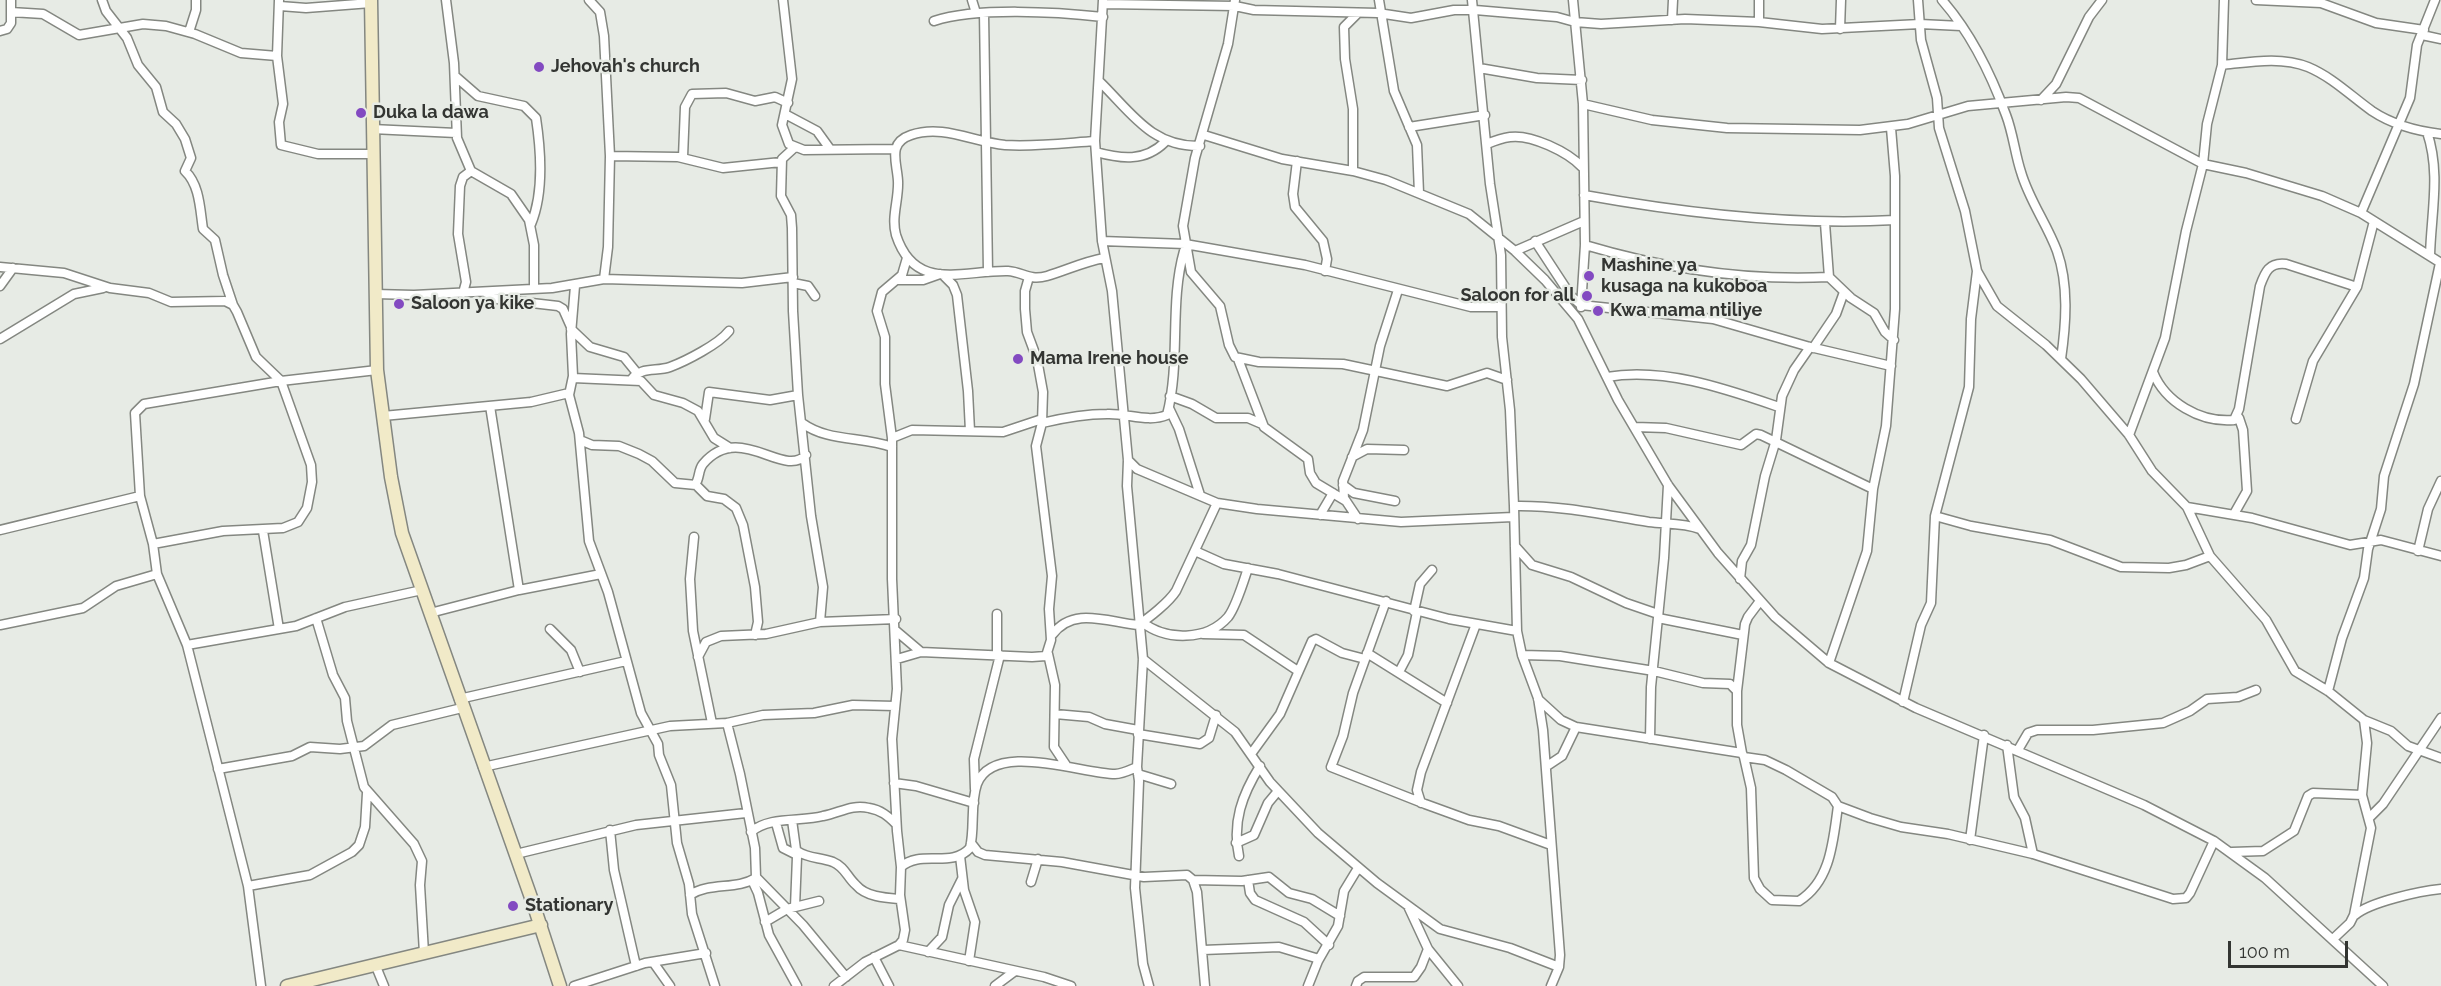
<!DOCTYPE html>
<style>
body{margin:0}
#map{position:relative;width:2441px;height:986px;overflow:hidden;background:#e7ebe5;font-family:Raleway,sans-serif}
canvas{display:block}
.scale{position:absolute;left:2228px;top:941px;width:120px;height:27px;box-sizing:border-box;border:3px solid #333532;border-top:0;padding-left:8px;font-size:18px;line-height:21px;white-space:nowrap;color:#333532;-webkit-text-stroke:4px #e7ebe5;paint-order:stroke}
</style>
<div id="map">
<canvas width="2441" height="986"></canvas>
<div class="scale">100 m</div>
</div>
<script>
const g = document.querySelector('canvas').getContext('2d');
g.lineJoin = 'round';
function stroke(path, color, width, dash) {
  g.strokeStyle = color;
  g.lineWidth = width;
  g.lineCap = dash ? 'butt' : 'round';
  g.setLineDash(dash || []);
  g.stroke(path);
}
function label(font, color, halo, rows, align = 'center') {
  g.font = font + ' Raleway,sans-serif';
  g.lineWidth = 5;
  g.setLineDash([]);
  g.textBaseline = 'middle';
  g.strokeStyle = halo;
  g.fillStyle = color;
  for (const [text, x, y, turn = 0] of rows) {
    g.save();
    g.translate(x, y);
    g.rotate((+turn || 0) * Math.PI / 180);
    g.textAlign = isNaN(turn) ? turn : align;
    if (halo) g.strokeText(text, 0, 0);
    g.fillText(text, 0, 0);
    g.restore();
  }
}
const street = new Path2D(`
 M102,0L106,11L127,38L138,65L156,87L163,112L176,124L185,139L191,158L185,171C200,185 200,210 203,229L215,240L223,275L233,305
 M279,0L277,56L283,104L279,122L281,145L318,154H373
 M446,0L454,63L457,138L471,171L511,194L529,220L534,245V288
 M589,0L600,12L604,36L610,156L608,247L604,279
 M783,0L792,79L782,125L789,144L804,150L894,149
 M972,0L976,13
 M1103,0L1095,141L1102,241L1112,291L1128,460L1127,486L1143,659L1137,767L1139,781L1135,888L1143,964L1149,986
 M1235,0L1228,44L1195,158L1183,226L1191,272L1220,306L1229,345L1235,357L1259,362L1343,364L1447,386L1487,373L1507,380
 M1379,0L1394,91L1417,145L1419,193
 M1472,0L1490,184L1501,255L1502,337L1510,410L1514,506L1517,631L1522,655L1538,698L1543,730L1560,955L1559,967L1551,986
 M1573,0L1583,104L1585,245L1581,307
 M1918,0L1921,40L1937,98L1939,128L1965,211L1977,271L1997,306L2046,345L2081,379L2129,435L2152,471L2187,507L2210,556L2266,620L2295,671L2328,691L2364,720L2367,743L2362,795L2371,828L2354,915L2350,923L2333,939
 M1942,0C1970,32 1991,74 2006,115C2013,133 2015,154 2021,172C2029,200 2047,224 2057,251C2069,285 2066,324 2061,359
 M2256,0L2321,3L2376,23L2424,30
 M1103,4L1235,6L1254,10L1378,13L1411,18L1454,10H1475L1557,17L1575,22L1601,24L1685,19L1759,22L1822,29L1920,24L1961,26
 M280,6L306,8L371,3
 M11,12L43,14L79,35L143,24L166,26L195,34L241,53L277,56
 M984,13L988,272
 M1672,20L1673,0
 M934,21C977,7 1057,12 1103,17
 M1759,22V0
 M1840,29L1841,0
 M0,31L7,29L11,23V0
 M189,32L196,10V0
 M2422,35L2441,39
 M2222,65C2250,62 2281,56 2308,67C2332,77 2351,96 2372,111C2393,125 2416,131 2441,134
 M1479,68L1537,78L1582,80
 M455,76L478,96L524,106L536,118C541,151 544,193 531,224
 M1099,81C1131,112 1151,147 1200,146
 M2041,100L2056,84L2089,17L2102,0
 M1583,104L1652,120L1727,128L1860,130L1908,124L1968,106L2066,97L2079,98L2203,164L2246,173L2322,196L2361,213L2441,263
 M785,114L817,131L830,149
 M1409,127L1485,115
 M372,129L456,133
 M2427,132C2441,173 2431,214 2430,256
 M1204,135L1282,159L1353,171L1386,180L1469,214L1515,251L1545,280L1578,319L1618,400L1668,485L1718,553L1775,617L1829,663L1916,708L2144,805L2214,841L2265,878L2383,986
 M1095,141C1066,143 1034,147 1005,145C973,142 943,124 911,135C887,143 897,162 898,181C899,199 891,217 896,235C915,293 962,270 1008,271C1023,272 1029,281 1047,276C1067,270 1083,262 1104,258
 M1487,144C1494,141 1502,138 1510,137C1531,134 1568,152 1582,167
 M794,148L782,159L781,196L791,215L792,228L793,311L798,395L811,516L823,587L820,622
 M1096,152C1121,159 1145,162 1165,142
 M610,156L678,157L723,168L781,162
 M683,157L685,107L692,94L726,93L755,101L775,97L788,103
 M1297,161L1293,194L1295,207L1323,241L1327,259L1325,271
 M1353,171V109L1345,59L1344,27L1357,14
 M1584,195C1684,213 1794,226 1895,220
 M2361,213L2410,98L2417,45L2435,0
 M1825,223L1829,277L1851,298L1874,313L1885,332L1894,340
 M1102,241L1185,244L1305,265L1471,307H1501
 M1535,241L1571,296L1581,305L1713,319L1810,347L1891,366
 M1585,245C1662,268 1747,281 1829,277
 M1515,251L1584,221
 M0,267L64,273L110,288L149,293L171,302L225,301L233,305L237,312L256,357L281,381L311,465L312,482L307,508L298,522L283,528L223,531L153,544
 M943,275L953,285L957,295L968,391L970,431
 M897,280H923L940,274
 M793,283L808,286L815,296
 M0,286L13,268
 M575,286L571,334L573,376L569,395L579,433L589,541L608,592L641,713L658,744L659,755L671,785L677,843L689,884L692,914L715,986
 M485,292L497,299L558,306L563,309L571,327
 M463,293L466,282L458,234L460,186L463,177L471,171
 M375,294L414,295L552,288L604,279L742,283L793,277
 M571,329L590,347L624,357L637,373
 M0,339L74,294L103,288
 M1813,348L1836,314L1844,292
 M1238,359L1264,427L1308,459L1310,473L1316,483L1346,501
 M2153,372C2165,402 2200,423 2234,420L2239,409L2260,286C2265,272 2269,262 2286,264L2357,287
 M1607,377C1664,367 1726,389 1779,407
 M573,378L641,381L654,395L683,403L698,411L714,438L730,448
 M631,380C641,366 656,372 670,367C686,361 719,344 729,331
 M1170,396L1192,404L1216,418H1248L1262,424
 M490,406L519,590
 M1169,408L1179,429L1200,495
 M383,416L531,402L569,393
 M705,419L709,392L770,400L798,395
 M2296,419L2313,361L2357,287L2374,221
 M2234,420L2239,418L2243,430L2247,491L2234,514
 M802,423C828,442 861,436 892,447
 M1042,423C1063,418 1085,414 1107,414C1127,413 1148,423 1167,415C1181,361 1169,304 1184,251
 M1635,427L1666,428L1741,445L1756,434L1761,435L1873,489
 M2129,435L2165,338L2186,231L2203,164L2207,124L2222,65L2224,0
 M892,438L912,430L1003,432L1042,419
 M580,440L592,445L619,446L639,454L652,461L675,483L696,485L707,496L724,499L736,508L743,525L755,587L758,622L755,635
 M1352,457L1367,449L1404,450
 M1128,460L1137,469L1217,503L1257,509L1401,522L1513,517
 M695,485C700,478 698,470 703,464C740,421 783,479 806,455
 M1343,485L1354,493L1395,501
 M1514,506C1561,505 1604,515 1649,522C1666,524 1684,523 1700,529
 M2187,507L2252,518L2350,545L2381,540L2441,556
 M1320,515L1333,493
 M1935,516L1971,526L2050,540L2121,567L2169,568L2186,565L2210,556
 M1358,519L1344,498L1343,481L1363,430L1380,346L1398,290
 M0,530L140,496
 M263,531L279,629
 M694,537L690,579L693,631L712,723
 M1515,546L1532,565L1571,577L1626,603L1658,614
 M1195,551L1224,564L1278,574L1449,619L1517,631
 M2418,551L2428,509L2441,481
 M1740,579L1742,561L1751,545L1765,476L1776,440L1782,396L1794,370L1810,347
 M1386,601L1353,693L1343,736L1331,767L1425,804L1469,820L1499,826L1551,845
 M1414,611L1420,584L1432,570
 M430,613L519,590L601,574
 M997,614V654
 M316,618L333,675L345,698L347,721L364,787L414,844L422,861L420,885L424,953
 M1658,618L1743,635
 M1142,622C1166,641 1207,641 1228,617C1236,607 1244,580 1248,568
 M0,625L83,608L116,586L157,574
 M550,629L571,650L580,672
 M895,630L921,652
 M1203,634L1244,635L1298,671
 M1052,635C1073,606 1107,622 1138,625C1149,618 1169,602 1176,591L1217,503
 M187,645L296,626L345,607L422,590
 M1367,653L1447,703
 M1048,654L1055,685L1054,747L1066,765
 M1522,655L1560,656L1654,671L1703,683L1730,684L1737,691V725L1742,753
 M698,657L706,642L721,636L766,634L820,622L896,619
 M897,659L921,652L1032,657L1046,656L1051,640L1049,609L1052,576L1036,446L1042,423L1043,392L1037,359L1027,332L1025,309V291L1029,277
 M1143,659L1235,732L1270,782L1318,833L1377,883L1440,929L1510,948L1559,967
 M1829,663L1867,551L1873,489L1886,426L1895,309V176L1891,128
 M1399,672L1408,655L1417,612
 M1737,691L1745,624L1748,617L1760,601
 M2328,691L2342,638L2364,578L2368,549L2381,509L2384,476L2414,384L2440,263
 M459,699L626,661
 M1538,699L1561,720L1576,727L1742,753L1744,757L1765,760L1786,770L1832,797L1838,806L1870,818L1901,827L1948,834L2033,854L2173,899L2186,898L2190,893L2214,841
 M1903,702L1921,625L1931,603L1935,516L1969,387L1971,319L1977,271
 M1055,714L1089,717L1105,724L1138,730
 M2364,720L2391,731L2408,746L2441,758
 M727,723L740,774L755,848L756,877L803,925L846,977
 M1138,734L1200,744L1209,738L1216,715
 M1650,739L1651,687L1664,558L1668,485
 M2007,745L2014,797L2025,818L2033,854
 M2018,750L2028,733L2037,730H2093L2163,723L2190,711L2207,699L2238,697L2256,690
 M1251,754L1280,714L1312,641L1316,639L1342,653L1365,659
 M1744,757L1751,788L1754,878L1760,889L1772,900L1799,901C1831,881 1833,841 1838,806
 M1547,766L1562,756L1576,727
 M483,767L670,726L727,723L763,715L814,713L853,705L895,706
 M218,769L292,756L310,747L340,749L364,746L392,725L462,708
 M1138,774L1171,784
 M894,783L916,786L974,803
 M975,789L974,759L1000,655
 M1421,803L1417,790L1421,772L1476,624
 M2370,817L2383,804L2441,718
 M792,820L797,857L795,907
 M776,823L783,848L797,855
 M610,830L614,870L636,966
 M751,832C769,816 801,822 823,816C840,813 851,804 869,808C881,810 888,816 896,824
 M1970,840L1984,735
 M971,843L978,852L985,855L1062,862L1144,877L1187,875L1193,880L1197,892L1205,986
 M1236,843L1254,835L1268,803L1278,791
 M797,851C809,859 820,857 833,862C845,867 847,877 856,885C866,897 886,898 900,899
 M2232,852L2263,851L2294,831L2308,796L2313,793L2362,795
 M516,854L636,825L746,813
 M960,856L964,890L975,922L969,961
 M1239,856C1232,822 1242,795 1260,766
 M901,867L897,831L892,739L897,689L892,579V438L885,384V337L877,311L882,292L902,275L907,258
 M752,880L758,893L769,935L797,986
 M1193,880L1242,881L1269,877L1289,893L1312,899L1340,916
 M1248,880L1250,893L1255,900L1304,922L1329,945
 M1031,882L1038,859
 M248,886L310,875L352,852L359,845L365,827L367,793
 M690,895C710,882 736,890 756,878
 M1408,906L1428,949L1458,986
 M2355,915C2370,902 2420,891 2441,889
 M765,922L787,909L819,901
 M899,945L1044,977L1071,986
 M1203,950L1279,947L1319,959
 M928,952L942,937L949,905L962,879
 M874,957L889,986
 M653,962L670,986
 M375,964L384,986
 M261,986L248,886L187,645L157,574L153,544L140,496L135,413L144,404L281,381L377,370
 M574,986L645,963L706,953
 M834,986L865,962L899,945L903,940L905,930L900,895L901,867C921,849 951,869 970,848C975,828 970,804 977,784C994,740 1082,774 1115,774C1122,774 1130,770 1137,767
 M995,986L1015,971
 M1308,986L1318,961L1338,926L1344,891L1358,868
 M1356,986L1358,981L1364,977H1414L1421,967L1428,949`);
const secondary = new Path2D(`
 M371,0L377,370L391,477L402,533L534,906L560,986
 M287,986L541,925`);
stroke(street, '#848781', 11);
stroke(secondary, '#848781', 15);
stroke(street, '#fff', 8);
stroke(secondary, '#f1eac8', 12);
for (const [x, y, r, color] of [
 [539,67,6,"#834ac1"],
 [361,113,6,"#834ac1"],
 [1589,276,6,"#834ac1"],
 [1587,296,6,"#834ac1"],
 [399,304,6,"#834ac1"],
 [1598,311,6,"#834ac1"],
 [1018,359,6,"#834ac1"],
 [513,906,6,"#834ac1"]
]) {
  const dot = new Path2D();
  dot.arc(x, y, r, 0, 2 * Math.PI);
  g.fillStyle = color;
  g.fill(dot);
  stroke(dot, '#e7ebe5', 2);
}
label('bold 18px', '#333532', '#e7ebe5', [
 ["Jehovah's church",551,67],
 ["Duka la dawa",373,113],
 ["Mashine ya",1601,266],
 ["kusaga na kukoboa",1601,287],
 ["Saloon for all",1575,296,"right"],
 ["Saloon ya kike",411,304],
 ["Kwa mama ntiliye",1610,311],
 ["Mama Irene house",1030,359],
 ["Stationary",525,906]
], 'left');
</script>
